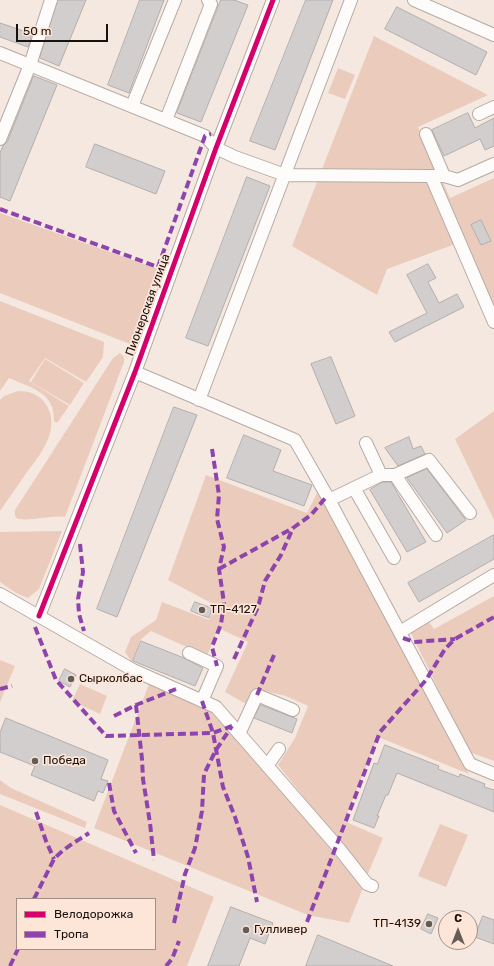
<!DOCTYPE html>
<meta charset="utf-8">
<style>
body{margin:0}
#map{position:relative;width:494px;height:966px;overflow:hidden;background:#f5e8e0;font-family:Rubik,sans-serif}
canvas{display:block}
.legend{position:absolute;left:16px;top:898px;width:140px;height:52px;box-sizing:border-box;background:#fde5d8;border:1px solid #a29086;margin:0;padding:5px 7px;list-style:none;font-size:12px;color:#19110c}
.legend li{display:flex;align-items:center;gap:8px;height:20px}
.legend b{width:20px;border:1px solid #a29086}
.north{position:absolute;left:438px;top:910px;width:40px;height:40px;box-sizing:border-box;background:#fde5d8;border:1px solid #a29086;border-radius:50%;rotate:0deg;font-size:11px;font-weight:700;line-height:16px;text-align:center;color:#19110c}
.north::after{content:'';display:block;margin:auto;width:14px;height:18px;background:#665c56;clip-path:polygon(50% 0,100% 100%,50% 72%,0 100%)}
.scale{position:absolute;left:16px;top:24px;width:92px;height:18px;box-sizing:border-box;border:2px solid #19110c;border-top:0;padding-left:5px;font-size:12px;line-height:14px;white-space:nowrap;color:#19110c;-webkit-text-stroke:3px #fde5d8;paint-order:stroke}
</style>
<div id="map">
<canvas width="494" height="966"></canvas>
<ul class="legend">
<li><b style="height:5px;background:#d6006c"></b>Велодорожка</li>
<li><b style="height:5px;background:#8e44ad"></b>Тропа</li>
</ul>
<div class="north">С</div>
<div class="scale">50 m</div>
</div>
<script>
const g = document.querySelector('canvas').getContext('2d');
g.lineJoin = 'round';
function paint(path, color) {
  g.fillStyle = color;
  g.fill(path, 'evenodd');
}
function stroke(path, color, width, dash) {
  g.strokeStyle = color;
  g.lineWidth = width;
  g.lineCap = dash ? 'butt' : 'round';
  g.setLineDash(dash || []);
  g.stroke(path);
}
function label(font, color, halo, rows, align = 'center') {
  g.font = font + ' Rubik,sans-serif';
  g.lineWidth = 3.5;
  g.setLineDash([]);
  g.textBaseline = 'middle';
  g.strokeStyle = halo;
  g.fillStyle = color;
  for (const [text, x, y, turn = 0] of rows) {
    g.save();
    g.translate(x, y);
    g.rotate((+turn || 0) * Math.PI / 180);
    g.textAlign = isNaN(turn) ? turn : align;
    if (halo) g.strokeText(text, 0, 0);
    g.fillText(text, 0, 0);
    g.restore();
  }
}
paint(new Path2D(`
 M374,36L488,95L418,127L450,198L494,178V316L461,242L387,269L377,295L292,246Z
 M338,68L355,75L345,99L328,93Z
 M0,213L158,269L130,344L0,293Z
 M0,301L104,342L103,357L86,382L45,358L29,381L69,406L57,423L54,421C55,392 31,388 9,378L0,391Z
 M120,353L124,357V362L65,517C49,515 34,521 18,519L15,516V510L113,358Z
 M45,359L84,383L70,405L31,382Z
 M18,391C30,391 41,395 47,406C61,431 39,456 25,475C17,487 8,499 0,511V400L4,396Z
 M494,411V520L455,439Z
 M206,475L307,513L318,491L469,774L378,737L344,821L383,838L367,876L278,765L295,738L308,706L286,696L255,689L246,704L225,692L248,642L218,628L207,656L151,631L140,640L132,662L125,652L131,637L156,620L162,602L209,620L215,605L168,580Z
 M62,531L39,589L28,598L16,593L0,582V532Z
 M494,596V761L469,752L411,633L429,622L434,629Z
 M0,660L15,666L0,702Z
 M80,684L107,696L100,714L72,701Z
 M149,684L217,714L363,888L349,923L308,915L94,828Z
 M0,780L11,788L87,822L85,828L0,794Z
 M0,805L214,897L187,966H0ZM17,899H155V949H17Z
 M440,824L468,835L446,887L418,876Z`), '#ebccbc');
const building = new Path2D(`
 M58,0H86L59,66L40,58Z
 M140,0H164L129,93L108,85Z
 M221,0H234L248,5L201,122L177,113Z
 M306,0H333L275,150L250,141Z
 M397,7L487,52L476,75L385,29Z
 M0,23L32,34L28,47L0,37Z
 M34,76L57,85L10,201L0,197V153L3,146L7,142Z
 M468,113L475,128L494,118V146L485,150L480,139L444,156L432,130Z
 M95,144L165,171L156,194L86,167Z
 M247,177L270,186L208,346L186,338Z
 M481,220L491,241L481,245L471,225Z
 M428,264L436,278L428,282L439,303L457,294L464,307L395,342L389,332L427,313L407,275Z
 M331,357L355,416L336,424L311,364Z
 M174,407L197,415L117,617L97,609Z
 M244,435L281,450L273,471L312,485L304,506L227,478Z
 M409,437L413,449L421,446L425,454L398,466L385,448Z
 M427,469L466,520L447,533L407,478Z
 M383,482H391L426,542L407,552L370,490Z
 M494,535V559L419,602L408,583Z
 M195,602L212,608L209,618L191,611Z
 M141,641L184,658L203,668L195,686L133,661Z
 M65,669L76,675L70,687L59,681Z
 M261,705L297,719L292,733L254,718Z
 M6,718L108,760L101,779L108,781L103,793L98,791L94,801L31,775L35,766L0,752V733Z
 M385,745L439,766L438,769L459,777L460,774L485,784L484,787L494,790V812L397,773L388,795H386L377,816H379L374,828L353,820L374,763L377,764Z
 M231,907L273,923L265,944L250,938L239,966H208Z
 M428,914L438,918L431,934L421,929Z
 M483,916L494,920V944L475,937Z
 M318,935L393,966H306Z`);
paint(building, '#d2cece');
stroke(building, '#b3aeae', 1);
const minor = new Path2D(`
 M414,0L494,35
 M0,53L205,136L216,148L235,157L285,175L431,176H444L458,180L494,164
 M132,106L175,0
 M479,114L494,107
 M166,120L211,4L208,0
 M426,134L444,176
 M0,139L30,65L51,0
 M431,176L494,322
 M135,372L295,440L327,496L470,764L494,774
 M199,400L351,0
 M366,443L381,475
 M395,475L436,535
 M354,488L394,558
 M329,500L381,475H395L429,460L470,513
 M0,594L133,670L216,707L337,846L367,884L372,886
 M39,616L135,372L216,148L273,0
 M400,632L494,575
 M189,653L217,666L202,701
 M239,734L257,695L293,710
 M267,766L279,749`);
stroke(minor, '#b5aba5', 14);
stroke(minor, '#fefcfa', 12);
stroke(new Path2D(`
 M0,209L158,267L205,136L211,134
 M212,449L219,495L217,519L224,547L219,569L224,603L221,624L212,647L217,666
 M80,544L83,572L78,599L79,614L84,631
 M219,569L293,528
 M35,627L56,680L106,736L213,733L232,726
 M403,638L414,642L455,639
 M234,659L258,607L265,581L281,555L293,528L311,515L327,496
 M0,689L12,686
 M257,695L274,655
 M202,701L213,733L223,787L235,817L248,857L257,902
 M136,705L142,759L143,779L150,823L154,860
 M114,716L136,705L176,689
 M109,783L114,811L136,853
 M36,812L46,841L54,859
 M34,899L54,859C64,848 77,841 89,833
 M307,922L380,732L426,680L445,649L455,639L494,617
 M174,923L185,874L195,848L202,811L204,774L216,750L232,726
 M10,966L18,949
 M166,966L172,959L179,941`), '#8e44ad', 4, [8, 4]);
stroke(new Path2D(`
 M39,616L135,372L216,148L273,0`), '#d6006c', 5);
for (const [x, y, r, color] of [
 [202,610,4,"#665c56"],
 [71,679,4,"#665c56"],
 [35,761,4,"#665c56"],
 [429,924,4,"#665c56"],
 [246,930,4,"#665c56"]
]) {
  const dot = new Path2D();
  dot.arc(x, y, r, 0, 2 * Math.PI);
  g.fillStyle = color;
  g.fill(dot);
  stroke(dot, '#fde5d8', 1.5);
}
label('12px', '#19110c', '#fde5d8', [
 ["Пионерская улица",148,305,-70]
]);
label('12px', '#19110c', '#fde5d8', [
 ["ТП-4127",210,610],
 ["Сырколбас",79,679],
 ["Победа",43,761],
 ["ТП-4139",421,924,"right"],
 ["Гулливер",254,930]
], 'left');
</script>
